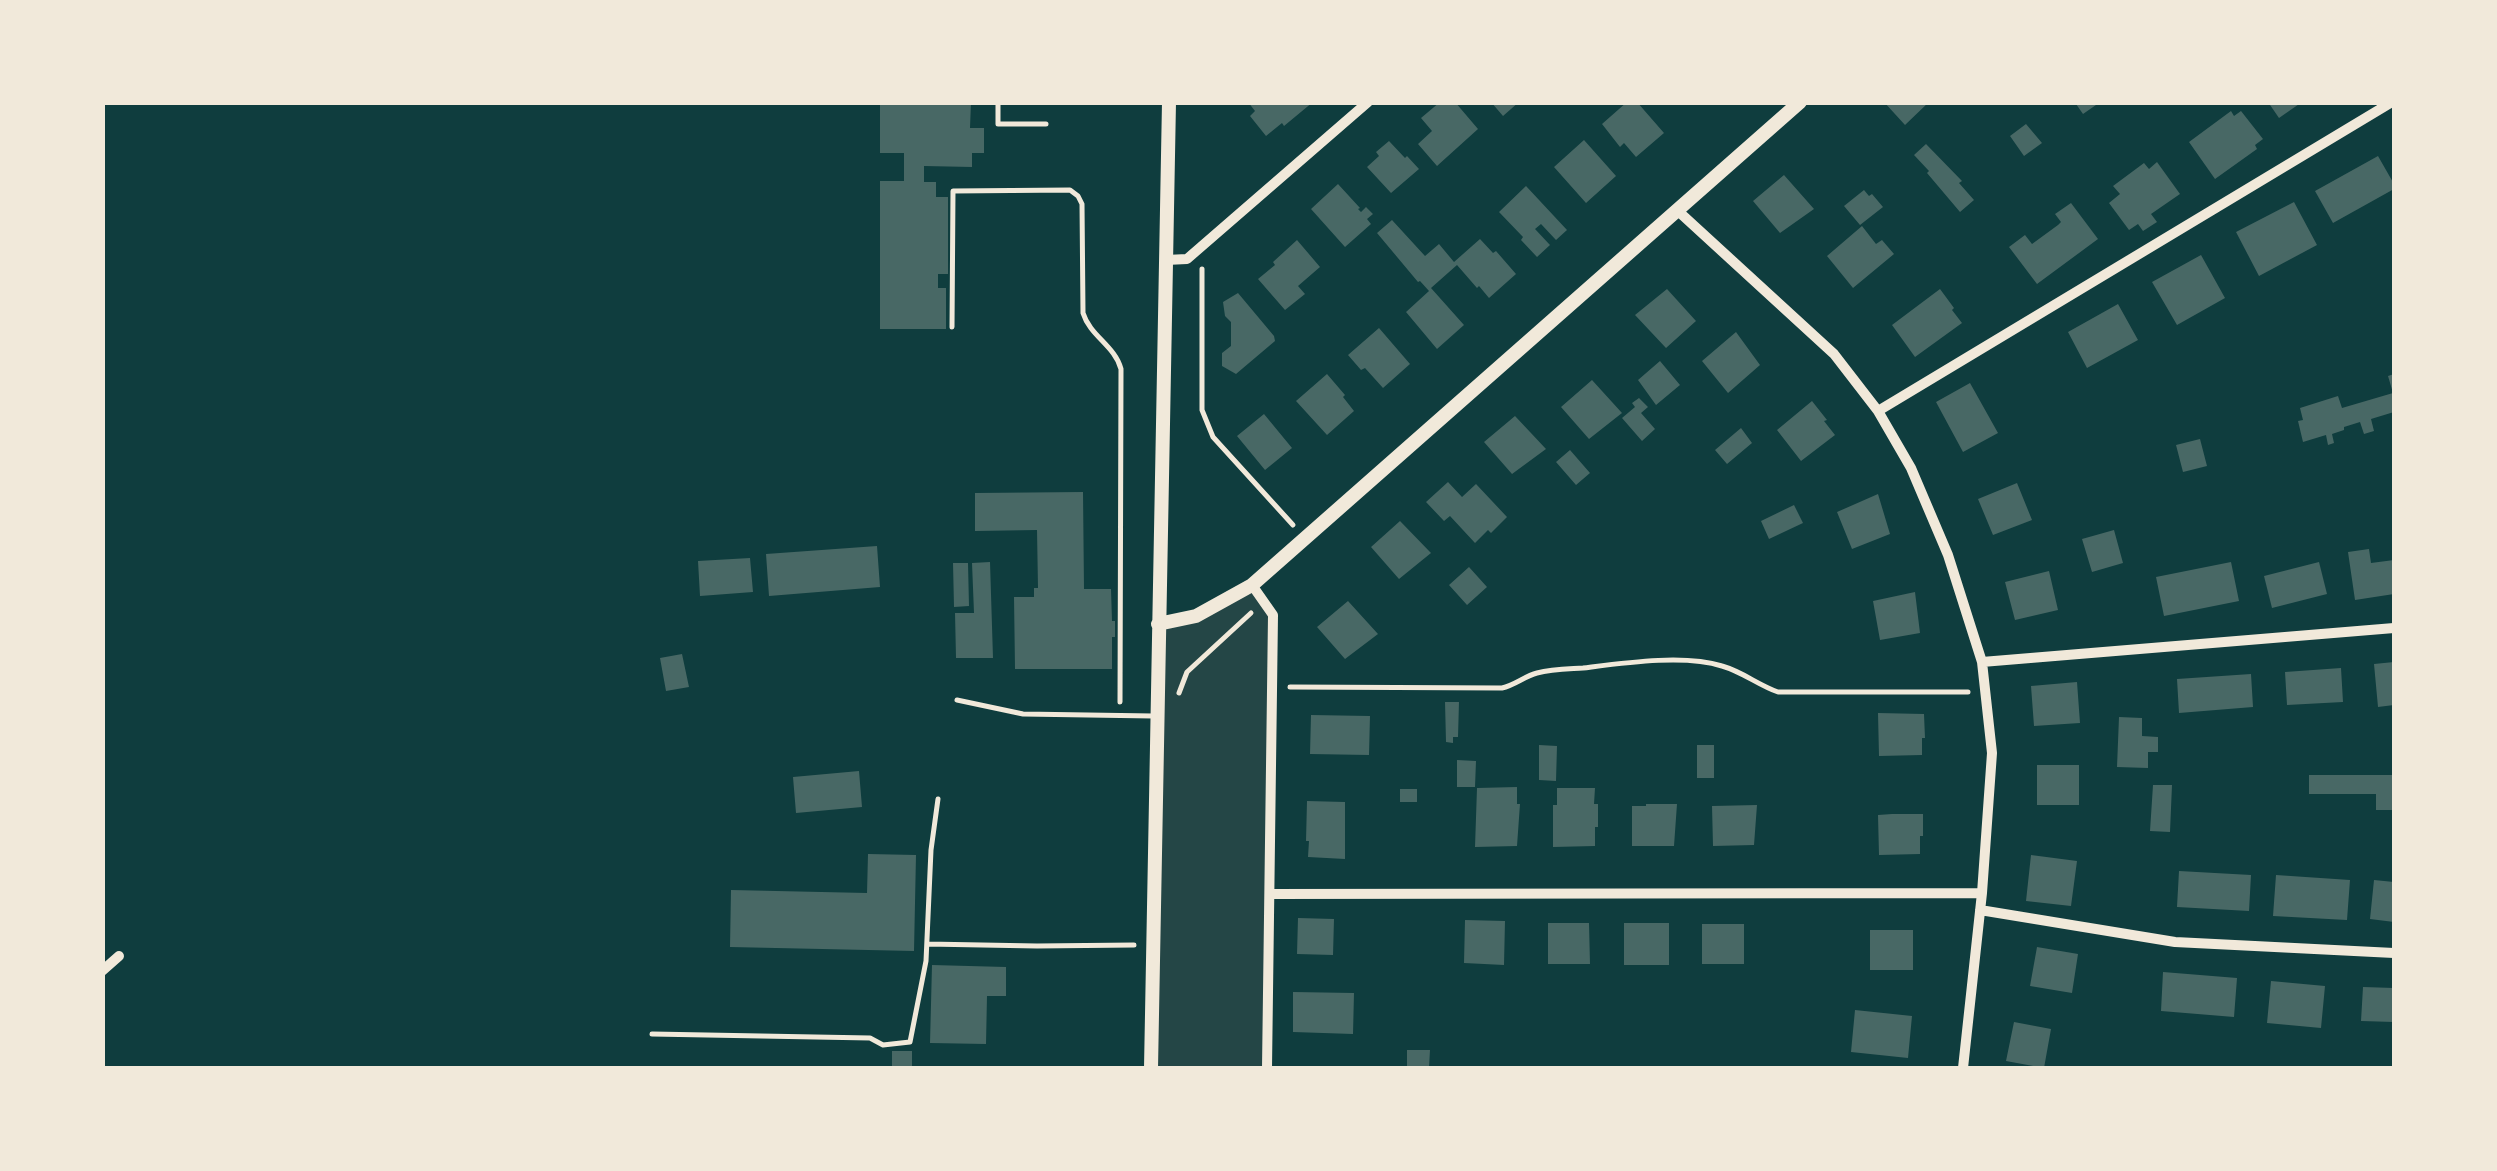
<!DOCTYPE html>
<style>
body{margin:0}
#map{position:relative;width:2497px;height:1171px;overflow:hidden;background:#0f3d3e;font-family:Signika,sans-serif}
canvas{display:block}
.frame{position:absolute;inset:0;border:105px solid #f1e9da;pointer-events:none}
</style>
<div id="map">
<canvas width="2497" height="1171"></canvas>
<div class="frame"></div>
</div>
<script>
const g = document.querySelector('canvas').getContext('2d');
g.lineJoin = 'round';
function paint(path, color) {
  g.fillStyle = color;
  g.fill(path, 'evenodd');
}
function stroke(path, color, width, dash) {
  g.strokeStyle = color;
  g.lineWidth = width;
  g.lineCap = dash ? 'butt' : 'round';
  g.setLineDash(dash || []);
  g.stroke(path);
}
paint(new Path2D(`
 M1252,585L1273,615L1267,1068H1151L1158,624L1196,616Z`), '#244646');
paint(new Path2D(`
 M880,102H971L970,128H984V153H972V167L924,166V182H936V197H948V274H938V288H946V329H880V181H904V153H880Z
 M1248,102H1313L1284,126L1282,123L1266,136L1250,116L1255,111Z
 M1440,102H1455L1478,129L1437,166L1418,144L1432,131L1421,118Z
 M1491,102H1519L1503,116Z
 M1627,102H1637L1664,133L1636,157L1624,143L1620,147L1602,124Z
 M1884,102H1929L1905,125Z
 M2078,102H2094L2096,105L2083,114L2076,104Z
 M2268,102H2302L2279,118Z
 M2231,111L2234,116L2241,111L2263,139L2255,145L2257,149L2215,179L2189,142Z
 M2026,124L2042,143L2024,156L2010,136Z
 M1584,140L1616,176L1586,203L1554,167Z
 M1389,141L1405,158L1407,156L1419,169L1391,193L1367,167L1379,156L1376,152Z
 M1926,144L1962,181L1959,183L1974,200L1960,212L1927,173L1929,171L1914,155Z
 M2378,156L2394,184V189L2333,223L2315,191Z
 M2157,162L2180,194L2151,214L2157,222L2143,231L2138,224L2129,230L2109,203L2120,194L2113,186L2144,163L2149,169Z
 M1784,175L1814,209L1780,233L1753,201Z
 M1338,184L1360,208L1358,209L1361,212L1366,207L1373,214L1367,219L1371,224L1345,247L1311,209Z
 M1526,186L1567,230L1556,240L1541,224L1535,229L1550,245L1537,257L1521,240L1523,237L1499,212Z
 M1864,190L1869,196L1872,194L1883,207L1860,225L1844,206Z
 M2294,202L2317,245L2259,276L2236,232Z
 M2071,203L2098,239L2037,284L2009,247L2025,235L2032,244L2058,225L2061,222L2055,214Z
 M1392,220L1425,256L1439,244L1454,262L1480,239L1493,253L1496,251L1516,274L1489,298L1479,286L1477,288L1457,265L1431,288L1464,325L1437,349L1406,312L1429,291L1420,281L1418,282L1377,233Z
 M1862,226L1876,244L1882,240L1894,254L1853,288L1827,256Z
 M1297,240L1320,267L1298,286L1305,294L1285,310L1258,279L1275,265L1273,262Z
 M2201,255L2225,298L2177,325L2152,282Z
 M1667,289L1696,321L1666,348L1635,315Z
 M1940,289L1954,308L1952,310L1962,323L1915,357L1892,325Z
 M1238,293L1274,336L1275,341L1236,374L1222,366V353L1231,346V322L1225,316L1223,302Z
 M2118,304L2138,340L2087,368L2068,332Z
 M1379,328L1410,364L1383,388L1365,368L1361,370L1348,355Z
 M1736,332L1760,365L1728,393L1702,361Z
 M1660,361L1680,385L1656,405L1638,380Z
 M1327,374L1345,395L1343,397L1354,411L1327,435L1296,401Z
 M2394,374V412L2371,419L2374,431L2364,434L2360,422L2344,427V430L2332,434L2334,443L2328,445L2326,435L2303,442L2298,421L2303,420L2300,408L2338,396L2342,408L2393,393L2388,376Z
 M1592,380L1622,413L1589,439L1561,407Z
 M1970,383L1998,433L1963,452L1936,402Z
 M1639,398L1648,407L1641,413L1655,429L1642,441L1622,418L1635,407L1632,403Z
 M1812,401L1827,420L1824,421L1835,435L1801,461L1777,430Z
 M1264,414L1292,448L1265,470L1237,436Z
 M1515,416L1546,449L1512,474L1484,442Z
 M1741,428L1752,443L1727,464L1715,450Z
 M2200,439L2207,466L2183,472L2176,445Z
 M1570,450L1590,473L1576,485L1556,462Z
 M1448,482L1462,497L1476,484L1507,517L1491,533L1488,530L1475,543L1450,516L1444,521L1426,502Z
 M2017,483L2032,520L1993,535L1978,499Z
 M1083,492L1084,589H1111L1112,621H1115V637H1112V669H1015L1014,597H1034V588H1038L1037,530L975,531V493Z
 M1878,494L1890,534L1852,549L1837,512Z
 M1794,505L1803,523L1769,539L1761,521Z
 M1400,521L1431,553L1399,579L1371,547Z
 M2114,530L2123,563L2092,572L2082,539Z
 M877,546L880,587L769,596L766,554Z
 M2369,549L2371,563L2394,560V594L2355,600L2348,552Z
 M750,558L753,592L700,596L698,561Z
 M990,562L993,658H956L955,613H974L972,563Z
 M2231,562L2239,601L2164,616L2156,577Z
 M2319,562L2327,594L2272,608L2264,576Z
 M953,563H968L969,606L954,607Z
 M1469,567L1487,587L1467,605L1449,585Z
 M2049,571L2058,610L2015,620L2005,582Z
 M1915,592L1920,633L1880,640L1873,601Z
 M1348,601L1378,634L1345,659L1317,627Z
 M682,654L689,687L666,691L660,658Z
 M2394,662V705L2378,707L2374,664Z
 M2341,668L2343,702L2287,705L2285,672Z
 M2251,674L2253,707L2179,713L2177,679Z
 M2077,682L2080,723L2034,726L2031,686Z
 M1445,702H1459L1458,737H1453V743L1446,742Z
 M1878,713L1924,714L1925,738H1922V755L1879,756Z
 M1311,715L1370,716L1369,755L1310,754Z
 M2119,717L2142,718V736L2158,737V752H2148V768L2117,767Z
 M1539,745L1557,746L1556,781L1539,780Z
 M1697,745H1714V778H1697Z
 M1457,760L1476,761L1475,787H1457Z
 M2037,765H2079V805H2037Z
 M859,771L862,807L796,813L793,777Z
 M2309,775H2394V810H2376V794H2309Z
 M2153,785H2172L2170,832L2150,831Z
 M1517,787V804H1520L1517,846L1475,847L1477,788Z
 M1557,788H1595L1594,804H1598V827H1595V846L1553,847V805H1557Z
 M1400,789H1417V802H1400Z
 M1307,801L1345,802V859L1308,857L1309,841H1306Z
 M1646,804H1677L1674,846H1632V806H1646Z
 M1757,805L1754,845L1713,846L1712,806Z
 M1892,814H1923V836H1920V854L1879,855L1878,815Z
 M868,854L916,855L914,951L730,947L731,890L867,893Z
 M2031,855L2077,861L2071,906L2026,901Z
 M2179,871L2251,875L2249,911L2177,907Z
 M2276,875L2350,880L2347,920L2273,916Z
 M2374,880L2394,882V922L2370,919Z
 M1298,918L1334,919L1333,955L1297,954Z
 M1465,920L1505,921L1504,965L1464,963Z
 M1548,923H1589L1590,964H1548Z
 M1624,923H1669V965H1624Z
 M1702,924H1744V964H1702Z
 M1870,930H1913V970H1870Z
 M2037,947L2078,954L2072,993L2030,986Z
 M932,965L1006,967V996H987L986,1044L930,1043Z
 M2163,972L2237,978L2234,1017L2161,1011Z
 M2271,981L2325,986L2321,1028L2267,1023Z
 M2363,987L2394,988V1022L2361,1021Z
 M1293,992L1354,993L1353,1034L1293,1032Z
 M1855,1010L1912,1016L1908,1058L1851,1052Z
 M2014,1022L2051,1029L2044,1068L2006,1061Z
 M1407,1050H1430L1429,1068H1407Z
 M892,1051H912V1068H892Z`), '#486865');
stroke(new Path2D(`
 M998,102V124H1046
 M1202,269V410L1213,437L1293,525
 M952,327L953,191L1070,190L1078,196L1082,204L1083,313C1090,336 1115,346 1121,369L1120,702
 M1290,687L1502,688C1515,685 1525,676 1537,673C1552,669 1568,669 1583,668C1623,663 1684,654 1722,666C1743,672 1758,685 1778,692H1968
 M1179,693L1187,672L1251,613
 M927,944L1037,946L1134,945
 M652,1034L870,1038L883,1045L910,1042L926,961L931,850L938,799`), '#f1e9da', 5);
stroke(new Path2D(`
 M957,700L1023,714L1153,716`), '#f1e9da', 5);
stroke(new Path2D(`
 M1678,211L1834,354L1878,411L1911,468L1948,555L1982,662L1992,753L1982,893L1963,1068
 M1166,260L1187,259L1368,102
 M1878,411L2392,102
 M1252,585L1273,615L1267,1068
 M1982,662L2394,628
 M1270,894L1982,893
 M1980,910L2175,942L2394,953
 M102,971L119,956`), '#f1e9da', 10);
stroke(new Path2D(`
 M1158,624L1196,616L1252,585L1800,102
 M1151,1068L1169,102`), '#f1e9da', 14);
</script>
